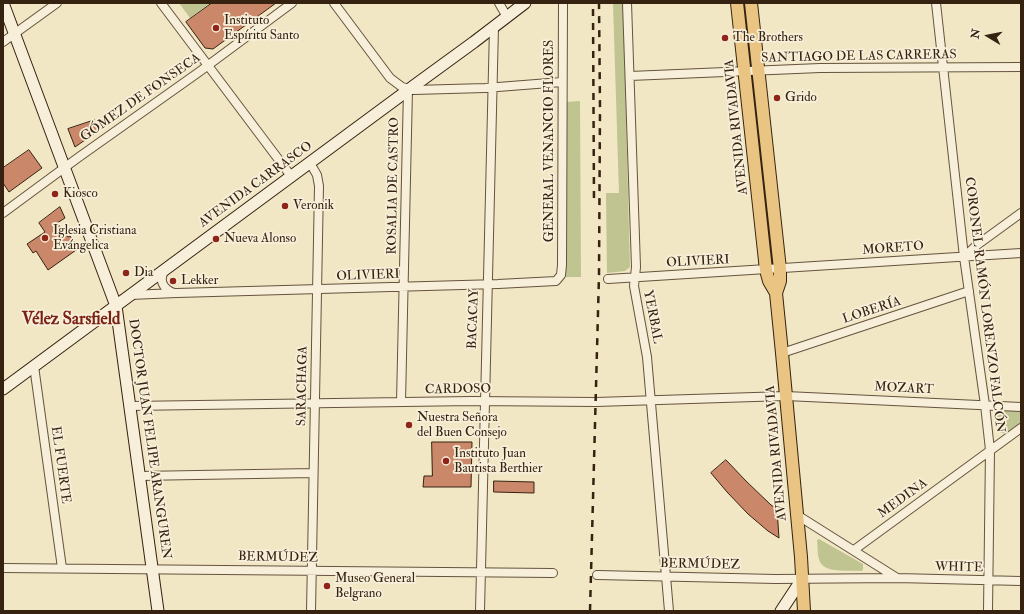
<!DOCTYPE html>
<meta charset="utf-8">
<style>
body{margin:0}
#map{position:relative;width:1024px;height:614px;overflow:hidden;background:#f2e7c4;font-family:"IM FELL Double Pica",serif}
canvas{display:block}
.frame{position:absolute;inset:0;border:4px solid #362211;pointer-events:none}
.north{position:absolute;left:968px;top:16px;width:40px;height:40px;-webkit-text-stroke:3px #f7efd9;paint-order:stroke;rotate:280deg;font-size:11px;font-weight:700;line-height:16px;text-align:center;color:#362211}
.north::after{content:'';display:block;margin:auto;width:14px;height:18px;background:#362211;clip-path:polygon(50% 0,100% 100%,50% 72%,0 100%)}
</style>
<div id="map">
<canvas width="1024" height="614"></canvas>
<div class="frame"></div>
<div class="north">N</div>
</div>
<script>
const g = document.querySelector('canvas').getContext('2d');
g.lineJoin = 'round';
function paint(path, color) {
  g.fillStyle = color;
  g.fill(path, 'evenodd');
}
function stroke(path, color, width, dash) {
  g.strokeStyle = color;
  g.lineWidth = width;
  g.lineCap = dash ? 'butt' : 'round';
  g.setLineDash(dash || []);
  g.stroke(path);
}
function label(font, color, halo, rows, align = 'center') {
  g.font = font + ' "IM FELL Double Pica",serif';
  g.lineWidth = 3.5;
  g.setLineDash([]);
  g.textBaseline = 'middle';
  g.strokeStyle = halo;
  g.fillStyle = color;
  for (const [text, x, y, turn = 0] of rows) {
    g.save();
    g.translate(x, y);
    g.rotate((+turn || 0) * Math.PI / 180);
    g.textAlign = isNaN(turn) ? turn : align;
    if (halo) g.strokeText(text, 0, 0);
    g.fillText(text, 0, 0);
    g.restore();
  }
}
paint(new Path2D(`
 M179,3H210L190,18Z
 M613,3H623L630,267L625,271L607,273L606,193H619Z
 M752,88H754L772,254H770Z
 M580,101L581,277H565L566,102Z
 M1003,410L1021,411V424C1014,429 1007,437 998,431L997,416Z
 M819,539L863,564V569L862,571C849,570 822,574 819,559C817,553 818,546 817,540Z`), '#bfc491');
const building = new Path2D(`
 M212,3H276L213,49L205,48L186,22Z
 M95,120L101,129L75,147L68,129Z
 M29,150L42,168L9,192L3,183V168Z
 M60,207L65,218L57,223L68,237L70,236L79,248L48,270L36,251L33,253L27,244L45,232L39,223Z
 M432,442H472L471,487H423L424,476H432Z
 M726,460L746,481L771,505L777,509L779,538L768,531L748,514L727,492L711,473Z
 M494,481L534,482V493L494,492Z`);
paint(building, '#ca876a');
stroke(building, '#362211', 1);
const street = new Path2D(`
 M161,3L291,176
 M334,3L390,78L402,87L414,90L485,88L562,82
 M499,3L507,17
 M627,3L636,267L634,286L647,357L669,611
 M936,3L964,257L985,405L990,450L988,611
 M3,42L57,3
 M630,76L820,68L1021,67
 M310,163L317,175L319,186L311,611
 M3,213L79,157L199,72L292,3
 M964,257L977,245L1021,213
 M165,270C158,280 163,289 174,293
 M608,279L1021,253
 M130,295L177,293L498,284L556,281L561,275L562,265L563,3
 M782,353L969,291
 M34,366L62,568
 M401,402L408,89
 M130,406L472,401L596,402L786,396L1021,407
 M139,476L313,473
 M797,515L897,578
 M854,550L1021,428
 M3,568L553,573
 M597,575L776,579L897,578L1021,581
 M480,611L494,27`);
const secondary = new Path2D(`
 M3,3L116,306L158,611
 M3,389L415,85L474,42L525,3
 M781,611L802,579`);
const primary = new Path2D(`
 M737,3L766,270L769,281L776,293L782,353L801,557L804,611
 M751,3L780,269V281L776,293`);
stroke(street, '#65533e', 10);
stroke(secondary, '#362211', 13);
stroke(primary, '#362211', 14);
stroke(street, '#f7efd9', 8);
stroke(secondary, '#f7efd9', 11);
stroke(primary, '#e9c482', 12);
stroke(new Path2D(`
 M593,9L594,203
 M590,611L599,275L600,108L599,3`), '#362211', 2.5, [7, 7]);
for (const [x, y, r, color] of [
 [216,28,4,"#8f2418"],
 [725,38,4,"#8f2418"],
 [777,98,4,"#8f2418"],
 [55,194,4,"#8f2418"],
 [285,206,4,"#8f2418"],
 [45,238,4,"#8f2418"],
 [216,239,4,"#8f2418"],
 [126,273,4,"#8f2418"],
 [173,281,4,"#8f2418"],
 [409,425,4,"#8f2418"],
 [446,461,4,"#8f2418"],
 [327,586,4,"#8f2418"]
]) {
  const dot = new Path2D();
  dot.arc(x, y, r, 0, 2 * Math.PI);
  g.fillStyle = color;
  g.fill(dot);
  stroke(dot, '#f7efd9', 1.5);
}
label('13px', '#362211', '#f7efd9', [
 ["Instituto",224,21],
 ["Espíritu Santo",224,36],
 ["The Brothers",733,38],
 ["Grido",785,98],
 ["Kiosco",63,194],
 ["Veronik",293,206],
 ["Iglesia Cristiana",53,231],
 ["Evángelica",53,246],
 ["Nueva Alonso",224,239],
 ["Dia",134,273],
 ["Lekker",181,281],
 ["Nuestra Señora",417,418],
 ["del Buen Consejo",417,433],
 ["Instituto Juan",454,454],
 ["Bautista Berthier",454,469],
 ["Museo General",335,579],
 ["Belgrano",335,594]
], 'left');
label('13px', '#362211', '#f7efd9', [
 ["SANTIAGO DE LAS CARRERAS",859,57,-1],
 ["GÓMEZ DE FONSECA",141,98,-35],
 ["AVENIDA RIVADAVIA",737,127,-96],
 ["GENERAL VENANCIO FLORES",550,141,-90],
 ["AVENIDA CARRASCO",256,185,-36],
 ["ROSALIA DE CASTRO",394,186,-89],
 ["MORETO",893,249,-4],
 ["OLIVIERI",698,262,-3],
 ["OLIVIERI",368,276,-2],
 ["CORONEL RAMÓN LORENZO FALCÓN",984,305,83],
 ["LOBERÍA",872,311,-18],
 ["YERBAL",652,317,79],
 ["BACACAY",474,319,-88],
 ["SARACHAGA",303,386,-89],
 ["MOZART",904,389,3],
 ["CARDOSO",458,390,-1],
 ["DOCTOR JUAN FELIPE ARANGUREN",149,439,82],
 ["AVENIDA RIVADAVIA",777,453,-95],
 ["EL FUERTE",60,465,82],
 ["MEDINA",903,499,-36],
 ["BERMÚDEZ",278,558,1],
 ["BERMÚDEZ",700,565,1],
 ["WHITE",959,568,1]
]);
label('bold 17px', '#7a1f14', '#f7efd9', [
 ["Vélez Sarsfield",71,320]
]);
</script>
